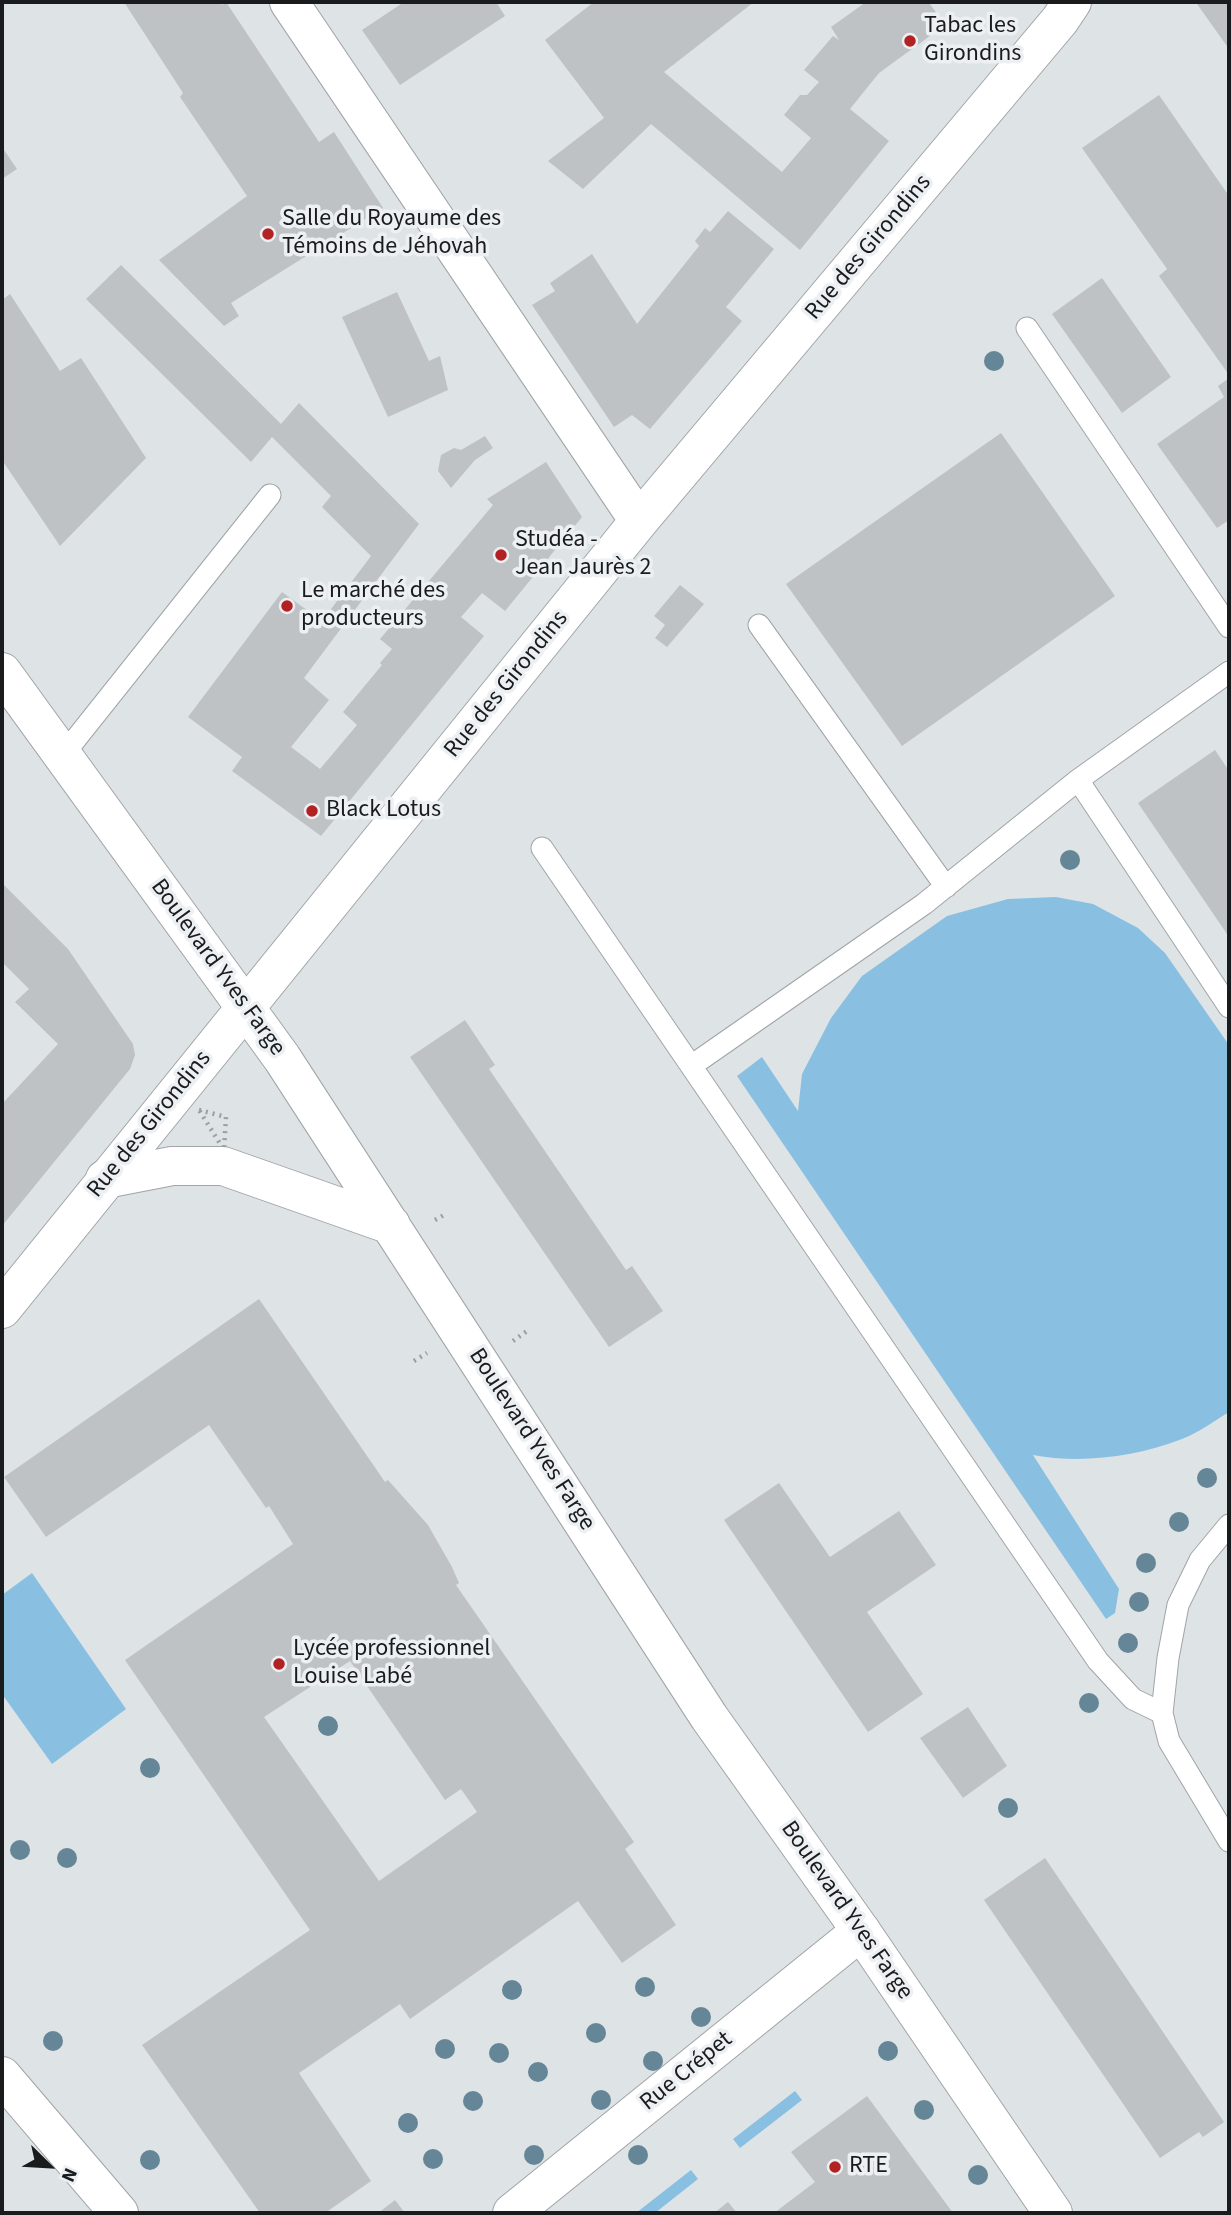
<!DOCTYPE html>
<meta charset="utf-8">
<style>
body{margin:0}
#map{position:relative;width:1231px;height:2215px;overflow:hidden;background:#dee3e6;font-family:"Source Sans 3",sans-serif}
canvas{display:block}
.frame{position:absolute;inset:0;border:4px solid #191b1c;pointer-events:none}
.north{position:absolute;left:14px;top:2131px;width:70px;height:70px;-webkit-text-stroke:5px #ecf0f3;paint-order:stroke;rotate:114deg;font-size:19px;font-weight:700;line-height:28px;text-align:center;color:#191b1c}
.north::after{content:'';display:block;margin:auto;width:24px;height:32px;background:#191b1c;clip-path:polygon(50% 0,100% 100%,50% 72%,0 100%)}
</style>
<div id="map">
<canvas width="1231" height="2215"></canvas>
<div class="frame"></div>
<div class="north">N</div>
</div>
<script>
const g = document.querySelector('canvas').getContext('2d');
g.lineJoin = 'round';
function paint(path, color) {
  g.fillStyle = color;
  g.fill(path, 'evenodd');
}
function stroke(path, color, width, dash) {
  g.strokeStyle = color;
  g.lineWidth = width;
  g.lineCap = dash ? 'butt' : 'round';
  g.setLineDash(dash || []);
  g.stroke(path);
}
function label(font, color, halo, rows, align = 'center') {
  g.font = font + ' "Source Sans 3",sans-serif';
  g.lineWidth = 7;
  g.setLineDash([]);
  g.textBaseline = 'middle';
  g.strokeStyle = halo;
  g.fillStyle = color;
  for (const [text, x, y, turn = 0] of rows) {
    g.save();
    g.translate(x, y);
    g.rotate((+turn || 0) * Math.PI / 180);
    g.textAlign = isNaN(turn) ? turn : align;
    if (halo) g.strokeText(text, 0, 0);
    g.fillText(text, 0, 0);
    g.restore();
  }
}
paint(new Path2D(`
 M1056,897L1093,904L1138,928L1165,953L1229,1045V1412C1214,1421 1198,1433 1182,1439C1135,1457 1081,1464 1033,1455L1119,1589L1115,1613L1106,1619L737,1076L762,1057L798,1111L802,1074L831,1018L862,976L947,916L1008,899Z
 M32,1573L126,1709L52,1764L2,1694V1595Z
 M795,2091L802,2100L740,2148L733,2139Z
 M691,2170L698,2179L655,2213H636Z`), '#89c0e2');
paint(new Path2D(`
 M124,2H220L222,5L226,2L319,142L334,132L383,208L231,303L239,316L224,326L159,260L247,196L180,97L183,93Z
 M404,2H496L505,16L400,85L362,30Z
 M594,2H754L664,72L782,172L811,138L784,115L800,95H807L819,82L804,70L833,36L839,40L831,27L866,2H933L930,4L945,25L879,73L850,109L889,141L800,250L651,124L583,189L548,161L604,118L545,40Z
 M1201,2H1229V49L1197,4Z
 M1159,95L1229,196V375L1159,276L1167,269L1082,148Z
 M2,147L17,169L2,179Z
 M728,211L774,249L726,307L742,321L650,429L632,415L614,427L532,305L555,291L550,283L592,254L637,324L699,246L695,241L705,228L710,232Z
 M121,265L281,424L299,403L419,524L304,678L329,700L291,747L320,769L357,725L343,712L382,665L380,663L392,649L380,639L493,505L487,499L546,462L582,517L505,611L482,593L461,617L484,636L321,836L232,771L242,757L188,717L282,592L322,621L371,556L322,507L331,496L272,437L251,462L86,299Z
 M1102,278L1171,377L1122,413L1052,314Z
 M397,292L429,361L440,356L448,390L388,417L342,317Z
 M10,294L60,371L81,358L146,458L60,546L2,460V300Z
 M1229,378V520L1217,528L1157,444L1224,397L1218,386Z
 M1001,433L1115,596L902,746L786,584Z
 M485,436L493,448L475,460L451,488L438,471L441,455L454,448L461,450Z
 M680,585L704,604L667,647L655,638L665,625L654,616Z
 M1215,750L1229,771V937L1138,803Z
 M2,883L68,949L133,1044L135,1055L130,1069L2,1226V1104L58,1044L15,1002L29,989L2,962Z
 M465,1020L495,1065L489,1069L626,1270L632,1266L663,1311L609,1347L410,1057Z
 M259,1299L385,1482L388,1480L428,1525L452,1567L459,1583L456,1585L634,1842L625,1849L676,1925L622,1963L578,1901L410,2019L400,2004L299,2073L371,2181L325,2213H260L142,2045L310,1930L125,1660L293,1544L269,1506L266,1508L209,1425L46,1537L4,1477ZM350,1661L445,1800L461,1789L477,1812L379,1881L264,1717Z
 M779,1483L830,1557L899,1511L936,1565L867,1612L923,1694L868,1732L724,1520Z
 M968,1707L1007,1766L963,1798L920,1738Z
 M1045,1858L1224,2122L1203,2137L1199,2132L1160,2158L984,1900Z
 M867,2096L953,2213H774L815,2182L791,2152Z
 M395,2200L405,2213H378Z
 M728,2202L737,2213H714Z`), '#bec2c5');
const service = new Path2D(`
 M1027,328L1229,627
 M759,625L946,887
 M63,755L270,495
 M1078,780L1229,1007
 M542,848L1098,1661L1133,1699L1162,1713
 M691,1066L924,904L1078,780L1229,672
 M1229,1525L1200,1560L1178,1605L1168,1658L1162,1713L1169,1741L1229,1841`);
const minor = new Path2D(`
 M289,2L639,521
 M2,1309L639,521L1060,20L1072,2
 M2,2076L119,2213
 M512,2213L861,1931`);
const tertiary = new Path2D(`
 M2,672L282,1058L709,1717L861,1931L1053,2213
 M105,1179L172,1166H223L391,1225`);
stroke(service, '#a0a4a7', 23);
stroke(minor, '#a0a4a7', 40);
stroke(tertiary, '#a0a4a7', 40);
stroke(new Path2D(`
 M199,1110L226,1117L224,1150Z
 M435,1220L444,1215
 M513,1341L527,1331
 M414,1361L427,1353`), '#9b9fa1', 4.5, [2, 5]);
stroke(service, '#fff', 21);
stroke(minor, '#fff', 38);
stroke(tertiary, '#fff', 38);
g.fillStyle = '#658696';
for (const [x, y] of [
 [994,361],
 [1070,860],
 [1207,1478],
 [1179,1522],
 [1146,1563],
 [1139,1602],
 [1128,1643],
 [1089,1703],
 [328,1726],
 [150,1768],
 [1008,1808],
 [20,1850],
 [67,1858],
 [645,1987],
 [512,1990],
 [701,2017],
 [596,2033],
 [53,2041],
 [445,2049],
 [888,2051],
 [499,2053],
 [653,2061],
 [538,2072],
 [601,2100],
 [473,2101],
 [924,2110],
 [408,2123],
 [534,2155],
 [638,2155],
 [433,2159],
 [150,2160],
 [978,2175]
]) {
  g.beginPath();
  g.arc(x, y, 10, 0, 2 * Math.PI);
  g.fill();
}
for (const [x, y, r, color] of [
 [910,41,7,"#b32223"],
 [268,234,7,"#b32223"],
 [501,555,7,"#b32223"],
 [287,606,7,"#b32223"],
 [312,811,7,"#b32223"],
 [279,1664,7,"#b32223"],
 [835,2167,7,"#b32223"]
]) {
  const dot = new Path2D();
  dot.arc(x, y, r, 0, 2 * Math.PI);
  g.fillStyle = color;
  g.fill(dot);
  stroke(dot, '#ecf0f3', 2.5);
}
label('24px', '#191b1c', '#ecf0f3', [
 ["Tabac les",924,27],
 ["Girondins",924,55],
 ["Salle du Royaume des",282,220],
 ["Témoins de Jéhovah",282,248],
 ["Studéa -",515,541],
 ["Jean Jaurès 2",515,569],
 ["Le marché des",301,592],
 ["producteurs",301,620],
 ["Black Lotus",326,811],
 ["Lycée professionnel",293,1650],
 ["Louise Labé",293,1678],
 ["RTE",849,2167]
], 'left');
label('24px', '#191b1c', '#ecf0f3', [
 ["Rue des Girondins",869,248,-50],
 ["Rue des Girondins",507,685,-51],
 ["Boulevard Yves Farge",217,968,54],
 ["Rue des Girondins",150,1125,-51],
 ["Boulevard Yves Farge",531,1440,57],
 ["Boulevard Yves Farge",846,1911,55],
 ["Rue Crépet",687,2072,-39]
]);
</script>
